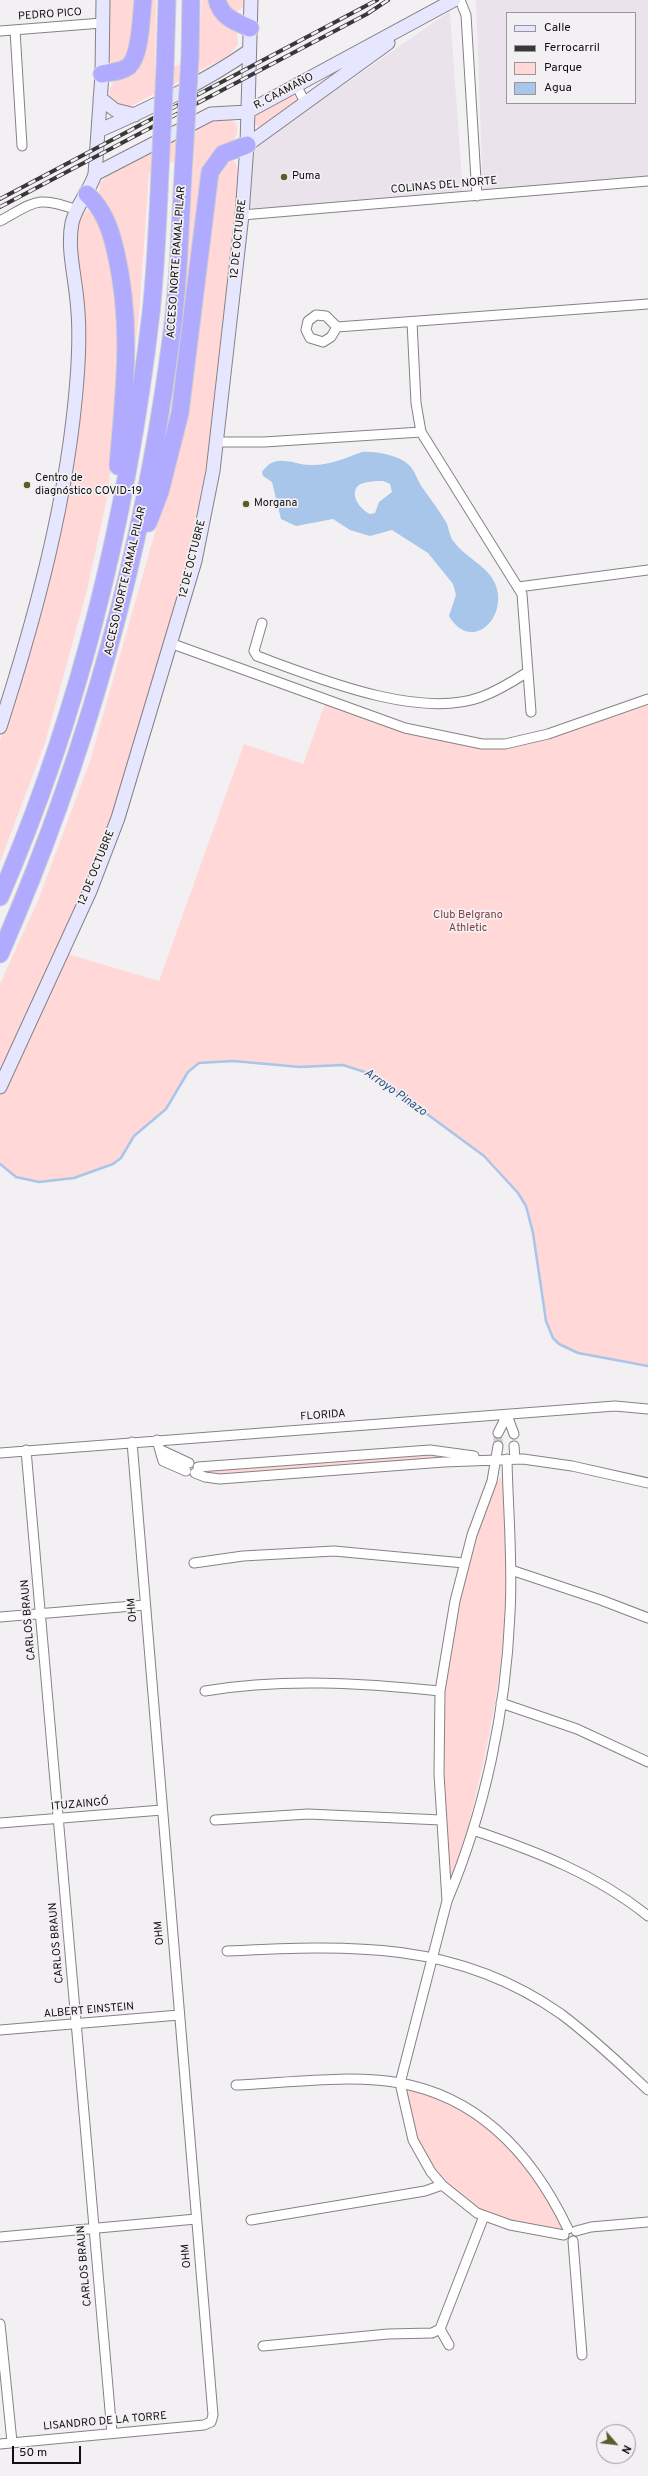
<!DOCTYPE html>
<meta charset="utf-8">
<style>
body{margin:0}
#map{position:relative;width:648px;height:2476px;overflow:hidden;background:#f3f0f4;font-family:Overpass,sans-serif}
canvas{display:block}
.legend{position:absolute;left:506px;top:12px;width:130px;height:92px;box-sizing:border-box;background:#f3f0f4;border:1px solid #989699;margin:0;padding:5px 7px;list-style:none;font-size:12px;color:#100f10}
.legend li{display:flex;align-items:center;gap:8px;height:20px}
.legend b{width:20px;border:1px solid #989699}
.north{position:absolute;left:596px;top:2424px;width:40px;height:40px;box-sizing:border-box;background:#f3f0f4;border:1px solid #989699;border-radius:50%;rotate:118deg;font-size:11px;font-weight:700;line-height:16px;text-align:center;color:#100f10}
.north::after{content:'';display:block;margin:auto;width:14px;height:18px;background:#595d2b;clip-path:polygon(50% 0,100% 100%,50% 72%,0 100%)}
.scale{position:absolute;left:12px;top:2446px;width:69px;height:18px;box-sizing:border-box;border:2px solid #100f10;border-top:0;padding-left:5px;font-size:12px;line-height:14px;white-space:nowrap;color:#100f10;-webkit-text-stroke:3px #f3f0f4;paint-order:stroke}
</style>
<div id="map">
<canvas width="648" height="2476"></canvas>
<ul class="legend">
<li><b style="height:5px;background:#e7e6ff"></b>Calle</li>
<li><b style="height:5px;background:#393839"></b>Ferrocarril</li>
<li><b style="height:11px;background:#ffd8d7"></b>Parque</li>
<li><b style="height:11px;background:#a8c5ea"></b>Agua</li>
</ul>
<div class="north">N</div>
<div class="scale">50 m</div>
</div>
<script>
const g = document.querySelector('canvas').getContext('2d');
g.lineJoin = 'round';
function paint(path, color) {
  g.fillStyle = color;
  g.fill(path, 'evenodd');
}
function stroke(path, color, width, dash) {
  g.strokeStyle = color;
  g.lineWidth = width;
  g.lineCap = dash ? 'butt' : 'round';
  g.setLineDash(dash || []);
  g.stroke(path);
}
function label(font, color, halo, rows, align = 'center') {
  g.font = font + ' Overpass,sans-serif';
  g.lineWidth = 3.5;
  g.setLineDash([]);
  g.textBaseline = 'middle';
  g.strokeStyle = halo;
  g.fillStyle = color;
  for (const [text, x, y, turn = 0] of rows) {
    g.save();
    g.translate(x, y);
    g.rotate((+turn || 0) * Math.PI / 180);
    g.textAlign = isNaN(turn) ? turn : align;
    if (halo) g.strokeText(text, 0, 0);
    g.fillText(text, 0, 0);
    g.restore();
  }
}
paint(new Path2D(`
 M476,0H648V181L483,195ZM507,13H635V103H507Z
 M450,11L463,194L248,212L253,148Z`), '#ebe3ec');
paint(new Path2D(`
 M108,0H139L131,57L116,65L109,60Z
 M147,0H156L155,76L197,56L202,0H212L237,32L238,45L228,56L125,109L112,102C106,91 112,82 121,75Z
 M221,0H245V6L235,13Z
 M289,95L296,97L298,101L264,126L259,127L255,124L254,119L256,115Z
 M227,118L236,123C241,137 231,143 221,150L184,314L194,152L149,173L139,314L128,406L131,329L99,197L100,183L109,174L206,123Z
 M230,159L236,163L239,174L235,243L211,443L185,568L111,822L68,926L0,1075V984L39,898L90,761L175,462L216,171Z
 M85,210L99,213L121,310L116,420L107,499L87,590L45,743L0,862V742L23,668L71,460L76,228L81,213Z
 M326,701L405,728L497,745L648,702V1366L578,1353L559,1344L553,1338L546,1321L533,1233L526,1206L518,1193L484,1156L374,1075L343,1065L300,1067L233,1061L199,1063L188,1072L166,1109L134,1136L121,1158L113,1164L74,1178L39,1182L16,1177L0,1164V1087L61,952L159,981L244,744L303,764Z
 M438,1454V1458L214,1475L213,1473L215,1470Z
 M501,1477C519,1587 497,1712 470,1819C466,1834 461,1868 450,1879C445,1815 439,1752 443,1688C447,1623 472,1545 495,1484Z
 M413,2089C492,2117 524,2158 565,2228L564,2232L512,2222L479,2210L437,2176L416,2137L405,2093Z`), '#ffd8d7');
paint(new Path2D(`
 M362,452C375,451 397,455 408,464C415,470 417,480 422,487C430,499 439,510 446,522C449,528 449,536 454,542C467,560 495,568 498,594C501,626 468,649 449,616L456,595L453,584L428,553L392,530L370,536L350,530L333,519L296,526L281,519L272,482L263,476L262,472C276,451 295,466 313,465C330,465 346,458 362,452ZM376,481H383L390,484L392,492L379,502L375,513L370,514C361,510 350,496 357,487C361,482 370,482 376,481Z`), '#a8c5ea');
stroke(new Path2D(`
 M0,1164L16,1177L39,1182L74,1178L113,1164L121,1158L134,1136L166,1109L188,1072L199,1063L233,1061L300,1067L343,1065L374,1075L484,1156L518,1193L526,1206L533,1233L546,1321L553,1338L559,1344L578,1353L648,1366`), '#a8c5ea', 2.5);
stroke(new Path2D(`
 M498,1446V1433`), '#d1ced2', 9, [9, 4.5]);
const street = new Path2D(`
 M460,0L466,15L477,196
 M15,30L22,146
 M0,31L102,23
 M296,85L306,104
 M242,215L648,181
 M0,221C35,202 37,195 77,210
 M316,315L326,316L337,327L331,337L323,342L310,338L306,330L308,321Z
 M412,322L416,403L421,432L522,594L531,712
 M337,327L648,304
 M217,442H264L421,432
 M518,587L648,570
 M262,623L254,651L257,656C317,678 419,720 481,697C497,691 512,682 526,673
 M170,643L405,728L482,744H505L548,734L648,699
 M507,1415L514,1434
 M498,1433L507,1415
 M157,1440L163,1461L186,1471
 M498,1446L492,1481L472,1535L455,1601L440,1691L439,1774L447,1901C485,1811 506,1711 510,1613C513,1562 508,1511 507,1459
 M514,1446L515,1459
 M26,1450L112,2433
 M161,1450L189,1463
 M0,1453L615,1406L648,1409
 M198,1467L430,1450L474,1456
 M195,1473L205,1477L220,1479L444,1462L523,1459L572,1466L648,1483
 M194,1563L243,1556L334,1551L464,1563
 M511,1570L601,1600L648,1618
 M0,1617L145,1605
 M205,1691C283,1678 362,1683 440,1691
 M501,1703L577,1729L648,1762
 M215,1820L308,1814L441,1820
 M0,1823L162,1810
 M473,1830C535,1851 596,1874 648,1916
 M447,1901L400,2083L413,2140L431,2172L442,2185L477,2213L510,2225L564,2235
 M227,1951C349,1945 456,1940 561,2014C592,2037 620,2064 648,2090
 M0,2030L179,2015
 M236,2085C286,2083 351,2074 400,2083C482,2098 534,2158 568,2229
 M251,2220L425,2191L442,2185
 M576,2231L591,2227L648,2222
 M0,2237L196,2219
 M573,2241L582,2355
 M0,2324L12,2442
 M440,2329L449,2345
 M263,2346L388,2334L432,2333L440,2329L484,2216
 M0,2444L204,2425L211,2422L213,2415L132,1442`);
const secondary = new Path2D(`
 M100,98L115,110L135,115
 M98,131C150,108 203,83 249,51
 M247,145L388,43
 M95,174L211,114L247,112L454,0
 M0,727C36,615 68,498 77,379C79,353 80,327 77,301C75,276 67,248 72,223C76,205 90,191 95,174L102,74L103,0
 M0,1087L90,891L118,818L195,561L213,471L242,215L247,145L251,0`);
const highway = new Path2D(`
 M217,0C221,17 235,22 250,28
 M190,57L191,0
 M165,68L167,0
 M102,74C111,72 122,72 129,66C141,55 141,16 143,0
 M87,194C104,209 111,231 116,253C133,327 124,392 118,466
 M148,523L160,492L180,413L210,172L223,154L247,145
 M0,897C80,712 128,513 151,313C156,266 158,218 160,171
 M0,954C85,760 142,558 170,347C179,285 180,221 184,158`);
stroke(street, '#858286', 11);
stroke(secondary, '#858286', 15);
stroke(highway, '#cfcfcf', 19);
stroke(street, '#fff', 9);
stroke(secondary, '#e7e6ff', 13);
stroke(highway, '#b0abfe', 17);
const rail = new Path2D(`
 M0,199L377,0
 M0,207L367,14L388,0`);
stroke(rail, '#393839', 4);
stroke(rail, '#f3f0f4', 2.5, [8]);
const highwayBridge = new Path2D(`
 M184,158L190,57
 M160,171L165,68`);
stroke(highwayBridge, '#cfcfcf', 19, []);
stroke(highwayBridge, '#b0abfe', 17);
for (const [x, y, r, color] of [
 [284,177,4,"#595d2b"],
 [27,485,4,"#595d2b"],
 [246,504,4,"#595d2b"]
]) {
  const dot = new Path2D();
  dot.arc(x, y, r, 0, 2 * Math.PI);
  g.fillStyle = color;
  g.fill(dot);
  stroke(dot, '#f3f0f4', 1.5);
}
label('11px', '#100f10', '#f3f0f4', [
 ["PEDRO PICO",50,15,-4],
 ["R. CAAMAÑO",284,92,-28],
 ["COLINAS DEL NORTE",444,186,-5],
 ["12 DE OCTUBRE",239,239,-84],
 ["ACCESO NORTE RAMAL PILAR",177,262,-86],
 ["12 DE OCTUBRE",193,559,-76],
 ["ACCESO NORTE RAMAL PILAR",126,581,-77],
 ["12 DE OCTUBRE",97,868,-68],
 ["FLORIDA",323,1416,-4],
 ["OHM",133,1610,-95],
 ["CARLOS BRAUN",29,1620,-95],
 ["ITUZAINGÓ",80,1805,-5],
 ["OHM",160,1933,-95],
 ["CARLOS BRAUN",57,1943,-95],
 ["ALBERT EINSTEIN",89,2011,-5],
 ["OHM",187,2256,-95],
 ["CARLOS BRAUN",85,2266,-95],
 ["LISANDRO DE LA TORRE",105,2422,-5]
]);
label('11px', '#100f10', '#f3f0f4', [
 ["Puma",292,177],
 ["Centro de",35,479],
 ["diagnóstico COVID-19",35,492],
 ["Morgana",254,504]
], 'left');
label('11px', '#803e3f', '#f3f0f4', [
 ["Club Belgrano",468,916],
 ["Athletic",468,929]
]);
label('italic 12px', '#2b5182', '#f3f0f4', [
 ["Arroyo Pinazo",395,1093,35]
]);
</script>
